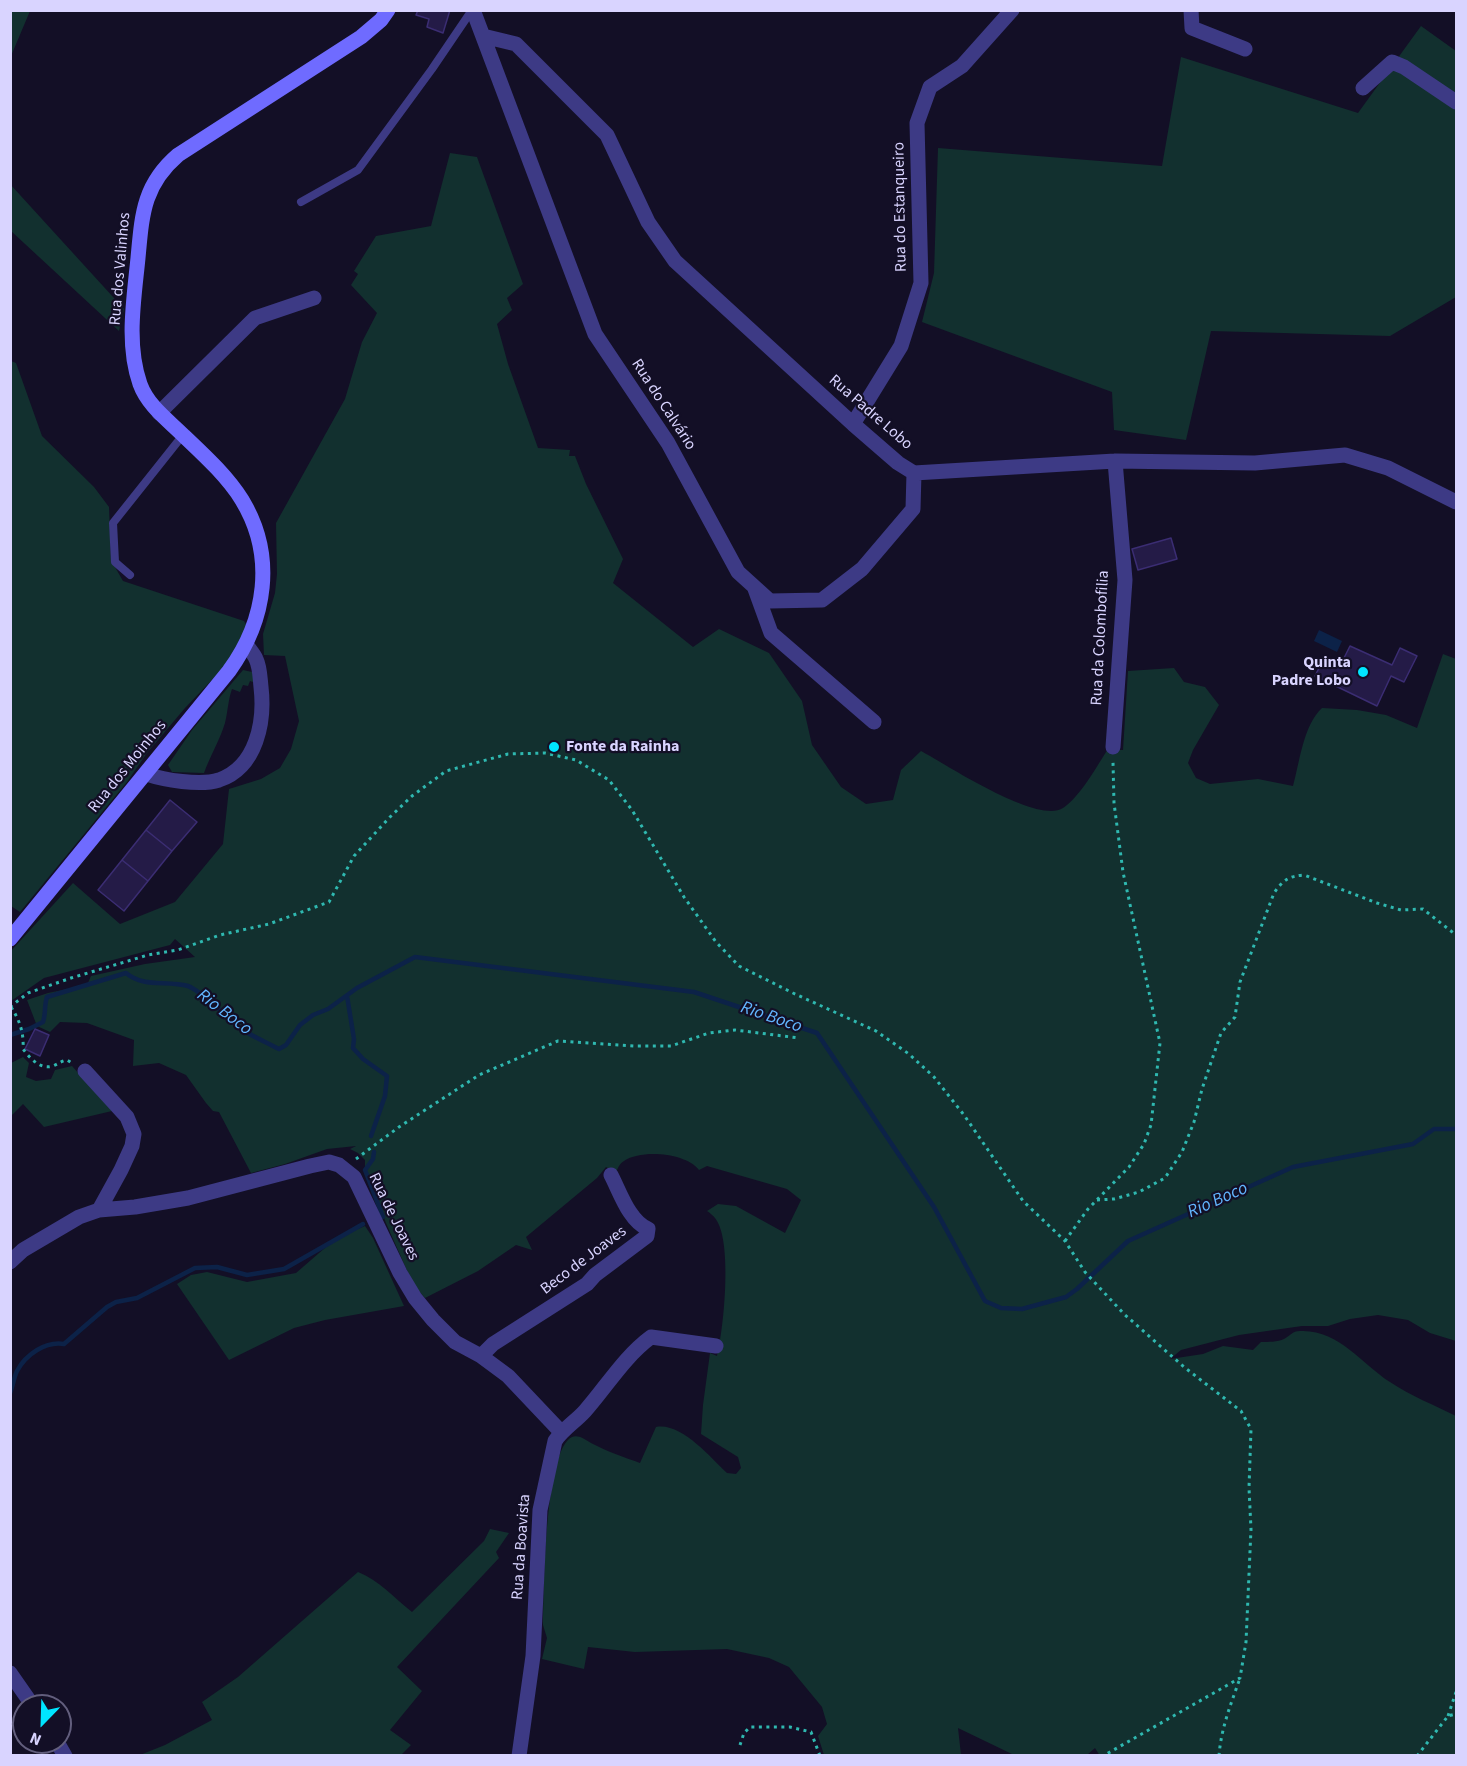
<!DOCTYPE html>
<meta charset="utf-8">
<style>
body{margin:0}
#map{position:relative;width:1467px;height:1766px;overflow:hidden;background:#130f26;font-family:"Source Sans 3",sans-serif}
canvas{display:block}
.frame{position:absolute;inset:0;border:12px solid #d9d4ff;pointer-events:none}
.north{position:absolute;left:12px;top:1694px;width:60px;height:60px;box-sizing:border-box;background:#130f26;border:2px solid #625e7d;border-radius:50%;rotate:203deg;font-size:16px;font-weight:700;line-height:24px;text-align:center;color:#d9d4ff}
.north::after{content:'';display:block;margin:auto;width:21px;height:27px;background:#00e5ff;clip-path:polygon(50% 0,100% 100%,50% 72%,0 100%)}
</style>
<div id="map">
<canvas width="1467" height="1766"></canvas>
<div class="frame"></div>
<div class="north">N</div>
</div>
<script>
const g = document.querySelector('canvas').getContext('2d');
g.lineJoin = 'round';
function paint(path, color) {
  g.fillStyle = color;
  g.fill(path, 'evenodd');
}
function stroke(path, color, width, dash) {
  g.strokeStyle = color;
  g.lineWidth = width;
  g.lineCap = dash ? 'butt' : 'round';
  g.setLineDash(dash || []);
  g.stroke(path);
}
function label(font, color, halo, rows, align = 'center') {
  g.font = font + ' "Source Sans 3",sans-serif';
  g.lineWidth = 4.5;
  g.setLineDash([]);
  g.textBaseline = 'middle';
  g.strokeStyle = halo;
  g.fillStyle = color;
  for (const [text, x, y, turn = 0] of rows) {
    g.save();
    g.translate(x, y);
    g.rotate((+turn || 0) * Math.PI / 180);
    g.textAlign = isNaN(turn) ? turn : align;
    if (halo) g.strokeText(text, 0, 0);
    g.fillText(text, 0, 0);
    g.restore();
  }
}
paint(new Path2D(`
 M11,10L30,11L11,56L10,11Z
 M1421,26L1456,51V297L1390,336L1211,331L1186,440L1114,430L1112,392L922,322L934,273L938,148L1162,166L1181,57L1358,113Z
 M450,153L477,157L523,284L507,298L512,310L497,324L508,364L538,448L570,450L569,456H575L586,484L623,559L613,583L693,647L719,629L769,653L802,701L812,745L841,787L866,804L893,800L901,770L921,751C947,765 1038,825 1063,808C1080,797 1097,766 1108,749L1123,750L1128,671L1174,668L1184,682L1205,687L1219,705L1193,750L1188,763L1196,778L1210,784L1258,779L1293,786C1300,761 1303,726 1322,708L1357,710L1386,715L1417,728L1443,654L1456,659V1341L1430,1333L1408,1320L1378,1315L1350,1319L1328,1326H1302L1239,1335L1181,1350L1170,1359L1203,1354L1223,1346L1253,1350L1261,1342C1268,1342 1278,1342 1284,1339C1290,1336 1292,1331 1300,1331C1338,1329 1362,1364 1390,1382C1411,1396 1434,1405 1456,1416V1755L1100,1756L1095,1748L1087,1755H1014L958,1728L961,1755H824L818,1736L827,1724L822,1707L789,1667L769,1658L727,1649L635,1652L588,1647L584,1669L542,1659L547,1638L543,1625C544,1594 544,1450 572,1437C579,1434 587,1441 593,1444C608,1452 624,1457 640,1463L656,1427C681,1422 710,1457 727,1473L736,1474L741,1468L738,1457L701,1434L703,1405L710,1353L717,1356C724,1328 732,1246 717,1221C715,1217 710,1213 707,1211L718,1204L736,1206L785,1233L801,1200L787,1189L707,1166L699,1170C686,1153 642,1149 624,1161C620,1163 618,1168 616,1172L606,1167L597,1178L526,1237L532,1250L516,1245L478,1271L425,1298L413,1284L386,1223L365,1170V1160L358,1153L350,1149L356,1146L327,1149L285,1164L251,1173L219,1112L213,1111L206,1103L186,1075L159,1063L133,1066L134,1040L87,1023L60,1022L50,1032L37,1026L27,1000L48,993L87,985L91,976L145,964L195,957L175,939L170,945L44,978L11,1001L10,952L73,883L120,924L175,902L223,844L229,789L261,779L280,768L291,749L299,721L285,656L264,655L263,634L275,593L277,574L276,523L345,399L362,342L377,313L351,285L358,274L354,271L376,236L431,226Z
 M10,184L124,309L119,331L11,231Z
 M11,361L16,363L42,436L94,487L109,507L111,560L123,581L244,621L247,626L232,659L185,708L147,753L127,782L20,912L11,906Z
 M243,670L252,672L256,683L250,681L248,686L243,685L240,692L232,689C228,700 228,711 225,723C220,740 210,756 204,773L172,772L168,765L192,730Z
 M23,1057L29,1063L26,1077L36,1081L51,1079L55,1070L72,1066L112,1111L44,1127L23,1104L11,1116V1063Z
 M365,1226L373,1238L404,1306L325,1320L294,1328L229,1360L177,1284L191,1275L207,1272L247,1282L296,1273L326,1247L348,1233Z
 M490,1529L509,1533L496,1552L499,1558L397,1667L422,1691L390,1730L411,1745L401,1755H140L165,1745L212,1720L202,1702L238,1677L358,1572C379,1580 394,1598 412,1612L484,1541Z`), '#12302f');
paint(new Path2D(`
 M1319,630L1342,641L1337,652L1314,641Z`), '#0c2248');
stroke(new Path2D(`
 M347,996L354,1039L353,1048L363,1059L387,1076L385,1096L371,1136
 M10,1035L29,1029L43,1022C46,1013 44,1006 47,997L126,973C144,988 166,980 188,986C201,990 231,1022 246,1032C256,1038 268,1043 279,1049L286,1045L300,1025L313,1015L328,1009L357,988L415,957L694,992L817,1033L934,1207L985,1301L1001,1308L1022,1309L1066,1297L1077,1289L1128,1241L1293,1167L1413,1144L1434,1129H1456
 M374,1152L373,1159L365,1170L383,1217
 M10,1393C13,1386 14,1377 17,1371C26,1354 46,1341 64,1344L107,1307L116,1302L137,1298L195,1268L217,1267L247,1275L284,1269L363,1224`), '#0c2248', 4.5);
const building = new Path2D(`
 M418,10H450L443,33L427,27L429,19L416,15Z
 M1171,538L1177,559L1138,570L1132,549Z
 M1350,646L1392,665L1400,648L1417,656L1404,682L1391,676L1377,706L1315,676L1323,660L1339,668Z
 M170,800L197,822L172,851L146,830Z
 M146,830L172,851L148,881L122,860Z
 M122,860L148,881L124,911L98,890Z
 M35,1029L49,1035L40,1056L25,1049Z`);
paint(building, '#241b47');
stroke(building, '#3b2d73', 1.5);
stroke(new Path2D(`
 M10,1007L28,993L71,978L148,955L178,950L220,935L269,924L329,902L354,856L390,817L412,796L446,771L508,754L545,753L576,760L609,780L632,810L684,897L716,942L739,966L793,993L876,1031L909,1054L934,1077L964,1115L1023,1201L1065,1241L1085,1272L1124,1314L1184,1367L1241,1411L1251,1429L1249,1488L1251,1529L1246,1642L1240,1678L1103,1756
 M11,1007C20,1021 24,1033 23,1049C30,1058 40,1070 53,1066C58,1064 61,1061 67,1060L72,1063
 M356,1159L399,1127L479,1075L558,1041L634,1046H671L709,1033L735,1030L799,1038
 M1097,1200L1114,1199L1139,1192L1165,1178L1182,1152L1194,1122L1202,1089L1221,1033L1235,1017L1240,982L1274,893C1283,880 1289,876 1304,875L1377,903L1401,910L1423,909L1456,935
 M1065,1241L1088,1209L1129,1167L1144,1144L1151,1125L1160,1043L1123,872L1114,803L1113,762
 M1448,1716L1456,1692
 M740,1745L744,1733L750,1727H790L811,1732L820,1756
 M1219,1756C1221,1728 1231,1704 1240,1678
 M1417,1756L1448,1716L1456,1714`), '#2fb8b0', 3, [3, 4.5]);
stroke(new Path2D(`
 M301,202L358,170L432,69L472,10
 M130,575L115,562L113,523L183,435`), '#3d3a85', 8);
stroke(new Path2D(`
 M473,10L595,334L668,443L738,572L770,601L822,600L862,569L913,509L914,473
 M1191,10L1192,28L1245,49
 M483,36L516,44L607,135L648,222L675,261L853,424L898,463L914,473L1115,461L1255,463L1345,455L1388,468L1456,502
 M1363,88L1392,62L1404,67L1456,102
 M159,413L255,318L314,298
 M853,424L901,346L921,283L917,123L930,87L962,66L1012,10
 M755,589L771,633L874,722
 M1113,747L1125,580L1115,461
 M146,774C164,780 200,786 219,780C257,767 265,721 261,687C260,678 260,667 256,659C254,654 249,649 246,644
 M85,1071L127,1117L134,1134L132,1146L121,1170L99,1210
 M10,1262L23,1250L79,1217L99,1210L135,1207L188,1198L310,1166L329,1162L339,1165L354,1177L400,1273L415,1298L433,1320L455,1342L481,1356L508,1376L561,1432
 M481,1356L493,1344L587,1284L595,1275L647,1236L648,1229C629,1221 620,1192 611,1175
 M10,1673L33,1706
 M57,1742L65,1756
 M519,1756L533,1656L540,1510L555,1441C563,1429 575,1422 585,1411C607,1386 624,1357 651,1337L716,1346`), '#3d3a85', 15);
stroke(new Path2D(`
 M10,939L229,671C266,620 276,556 242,500C227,476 204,455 184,436C168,420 148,406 140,384C126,344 134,299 138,258C142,215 143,185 178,155L361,37L381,20L388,10`), '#6f6bff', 15);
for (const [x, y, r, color] of [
 [1363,672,6,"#00e5ff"],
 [554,747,6,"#00e5ff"]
]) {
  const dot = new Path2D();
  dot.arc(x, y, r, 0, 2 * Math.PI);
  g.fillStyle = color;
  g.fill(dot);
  stroke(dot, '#130f26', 2);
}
label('16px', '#d9d4ff', '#130f26', [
 ["Rua do Estanqueiro",901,207,-91],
 ["Rua dos Valinhos",121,269,-85],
 ["Rua do Calvário",663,405,57],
 ["Rua Padre Lobo",870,413,41],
 ["Rua da Colombofilia",1101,638,-87],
 ["Rua dos Moinhos",128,767,-51],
 ["Rua de Joaves",393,1217,64],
 ["Beco de Joaves",584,1261,-37],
 ["Rua da Boavista",522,1547,-86]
]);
label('bold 16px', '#d9d4ff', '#130f26', [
 ["Quinta",1351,663],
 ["Padre Lobo",1351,681],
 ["Fonte da Rainha",566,747,"left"]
], 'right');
label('italic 18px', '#62b6ff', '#130f26', [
 ["Rio Boco",224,1013,37],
 ["Rio Boco",771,1018,19],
 ["Rio Boco",1218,1201,-24]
]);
</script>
